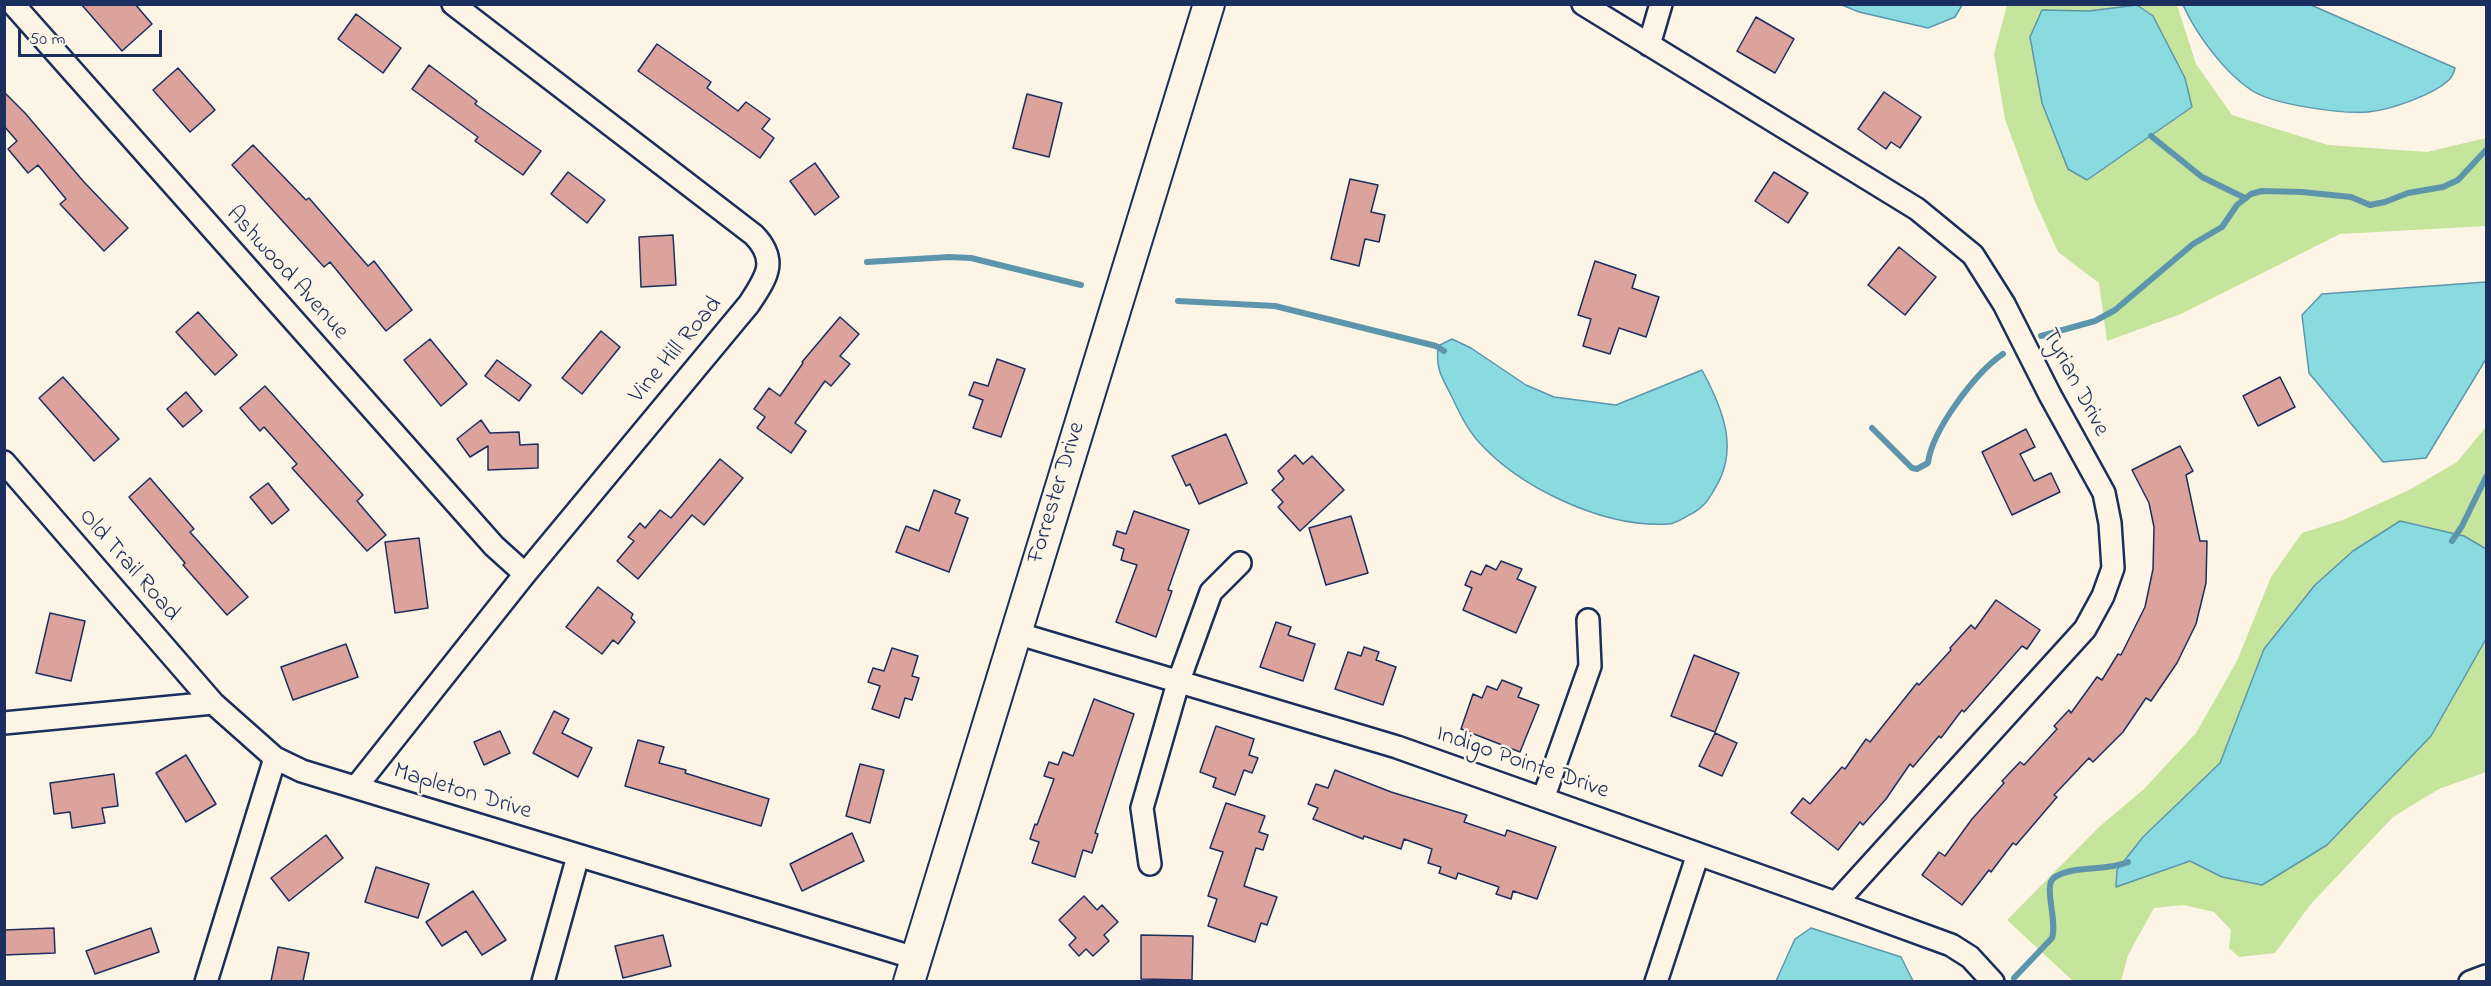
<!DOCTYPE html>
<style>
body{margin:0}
#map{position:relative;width:2491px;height:986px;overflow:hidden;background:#fcf5e5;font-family:"Indie Flower",sans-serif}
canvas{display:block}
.frame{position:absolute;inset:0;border:6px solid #1b2f5e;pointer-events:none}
.scale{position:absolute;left:18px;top:30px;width:144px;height:27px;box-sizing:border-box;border:3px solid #1b2f5e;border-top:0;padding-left:8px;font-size:18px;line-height:21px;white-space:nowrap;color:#1b2f5e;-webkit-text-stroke:4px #fcf5e5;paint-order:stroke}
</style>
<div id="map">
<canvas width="2491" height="986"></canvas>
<div class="frame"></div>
<div class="scale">50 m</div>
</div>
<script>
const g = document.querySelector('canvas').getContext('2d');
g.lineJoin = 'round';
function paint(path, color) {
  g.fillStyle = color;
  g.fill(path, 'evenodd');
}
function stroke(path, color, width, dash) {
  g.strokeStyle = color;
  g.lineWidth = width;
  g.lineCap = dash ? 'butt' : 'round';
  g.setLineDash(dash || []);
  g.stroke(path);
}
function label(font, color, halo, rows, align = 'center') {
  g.font = font + ' "Indie Flower",sans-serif';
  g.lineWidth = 5;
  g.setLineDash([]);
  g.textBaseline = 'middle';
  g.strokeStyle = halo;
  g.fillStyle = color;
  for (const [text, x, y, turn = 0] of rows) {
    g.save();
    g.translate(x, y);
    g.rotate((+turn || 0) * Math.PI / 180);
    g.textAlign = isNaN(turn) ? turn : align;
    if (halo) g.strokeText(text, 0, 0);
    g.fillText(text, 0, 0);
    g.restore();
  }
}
paint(new Path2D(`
 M2007,5H2177L2196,64L2232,115L2328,145L2427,152L2486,138V226L2340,234L2181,314L2107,341L2099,283L2058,252L2036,204L2005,119L1994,54Z
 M2486,427V549L2464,536L2264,649L2220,763L2143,837L2117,870V887L2190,861L2222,877L2474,658L2486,639V772L2439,789L2393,817L2310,905L2275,953L2239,957L2229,948L2231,930L2214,912L2184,905L2154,908L2128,955L2121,981H2073L2007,920L2100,826L2143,790L2196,733L2237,661L2271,577L2302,533L2343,520L2411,489L2457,462Z`), '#c5e49c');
const water = new Path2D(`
 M1842,5H1962L1955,17L1928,28L1859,12Z
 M2137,5L2153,16L2185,78L2192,107L2087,180L2068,169L2042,103L2030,37L2042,10L2089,11Z
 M2183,5H2311L2455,68C2454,72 2452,77 2449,80C2433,95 2390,110 2368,112C2342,114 2273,105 2251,90C2224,72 2196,34 2183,5Z
 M2486,282V359L2426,458L2383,462L2309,373L2302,315L2322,294Z
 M1452,339L1471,348L1526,385L1554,397L1616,405L1702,370C1723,409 1740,450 1714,490C1708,500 1704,507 1693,513C1686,516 1676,524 1668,524C1604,528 1519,488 1477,440C1466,427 1459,412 1452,397C1441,375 1436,371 1438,346Z
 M2400,521L2464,536L2486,549V639L2431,736L2327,845L2262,885L2222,877L2190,861L2116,887L2117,870L2143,837L2220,763L2264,649L2315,585L2353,551Z
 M1811,928L1901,957L1913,981H1776L1795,939Z`);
paint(water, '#89dbe0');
stroke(water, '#5d96ac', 1.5);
stroke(new Path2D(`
 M2151,136L2202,177L2245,198
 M867,262L949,257L971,258L1081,285
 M1178,301L1275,306L1436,346L1444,351
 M2041,336L2095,321L2115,310L2193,244L2222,227L2237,205L2251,194L2262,191L2302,192L2351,197L2370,205L2385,202L2408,193L2443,187L2458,180L2486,150
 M1872,428L1912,468L1917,469L1928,463C1932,430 1976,372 2003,354
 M2452,541L2462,526L2486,477
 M2014,978L2052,938C2058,920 2042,884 2055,877C2078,864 2105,872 2128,862`), '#5d96ac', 6);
const building = new Path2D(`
 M81,4H135L152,24L122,51Z
 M356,14L401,48L383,73L338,39Z
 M1756,17L1794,39L1775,73L1737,51Z
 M657,44L711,82L707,88L738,111L746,102L770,119L762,129L774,138L760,158L638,71Z
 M429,65L477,101L475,104L541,151L523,175L475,141L478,137L412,89Z
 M178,68L215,110L190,132L153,90Z
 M4,92L25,113L84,182L128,228L104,251L60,204L66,199L38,165L28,173L8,149L17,141L4,126Z
 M1884,92L1921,117L1900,148L1891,142L1886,149L1858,129Z
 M1027,94L1062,103L1049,157L1013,148Z
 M253,145L306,200L309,198L368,266L374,261L412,310L386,331L330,262L324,267L232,165Z
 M815,163L839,197L815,215L790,181Z
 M568,172L605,200L587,223L551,194Z
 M1774,172L1808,193L1788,223L1755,201Z
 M1350,179L1378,185L1371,212L1385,215L1379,242L1365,239L1359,266L1331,259Z
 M673,235L676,285L641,287L639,237Z
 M1899,247L1936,277L1905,315L1868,285Z
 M1595,261L1636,275L1632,288L1659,297L1646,337L1619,328L1610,354L1583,346L1591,319L1578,315Z
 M198,312L237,355L215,375L176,332Z
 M840,317L859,334L840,356L850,364L831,386L825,381L795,423L806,431L791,453L757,428L765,417L754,409L769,388L780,396L803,363L802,362Z
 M601,331L620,347L582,394L562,378Z
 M430,339L467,384L441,406L404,360Z
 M997,359L1025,369L1001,437L973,428L983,400L969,395L974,382L988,386Z
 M497,360L531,385L519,401L485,376Z
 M63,377L119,439L94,461L39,398Z
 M2280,377L2295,407L2258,426L2243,396Z
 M265,386L363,495L357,501L386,535L367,551L292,468L297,464L264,427L260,431L240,408Z
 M186,392L202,411L183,427L167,409Z
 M481,420L490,433L519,432L520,445L538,444V468L488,470V446L470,457L457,439Z
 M2026,429L2035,447L2020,454L2034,481L2051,473L2060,492L2012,515L1982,452Z
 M1226,434L1247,483L1199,504L1190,484L1186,486L1172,456Z
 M2180,446L2193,471L2186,475L2200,541H2207L2206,583L2196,624L2177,663L2151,701L2146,698L2123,732L2093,762L2089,758L2054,795L2057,797L2016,845L2013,843L1991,872L1989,870L1962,905L1922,875L1939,852L1945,856L1972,819L2004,783L2002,781L2020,762L2024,765L2057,729L2054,726L2069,710L2071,713L2097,677L2102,680L2118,654L2121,655L2145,607L2153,569L2154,527L2149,503L2132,470Z
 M1295,455L1303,464L1312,456L1344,490L1300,531L1278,507L1283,502L1272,490L1284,479L1278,471Z
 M720,459L743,478L704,525L692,515L638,579L617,561L634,541L628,537L640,523L645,528L660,510L671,518Z
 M150,478L194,529L190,532L248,597L227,615L183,565L185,563L129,497Z
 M268,483L289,510L272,524L250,497Z
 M934,490L960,500L955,513L968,518L949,572L896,552L906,526L919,531Z
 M1134,511L1189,530L1168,590L1172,591L1156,637L1116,622L1137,565L1121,560L1124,549L1113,545L1117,531L1126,534Z
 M1351,516L1368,573L1326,585L1309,528Z
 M419,538L428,608L395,613L385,542Z
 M1501,561L1522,569L1517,579L1536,587L1516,633L1463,610L1472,588L1465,585L1471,571L1481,575L1486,565L1496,570Z
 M598,587L633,614L631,618L635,622L618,644L613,640L602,654L566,627Z
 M1996,600L2040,630L2027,649L2022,646L1964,712L1962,710L1941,738L1939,736L1913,767L1910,764L1886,799L1863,825L1860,822L1838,850L1791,813L1803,798L1810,804L1842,767L1845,769L1866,739L1870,742L1917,683L1919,685L1951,650L1950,648L1971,625L1975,629Z
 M50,613L85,621L71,681L36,673Z
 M1276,622L1291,627L1288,635L1315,644L1303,681L1260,667Z
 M346,644L358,677L293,700L281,667Z
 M1364,647L1379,652L1376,660L1396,667L1383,705L1335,689L1348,652L1361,656Z
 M892,648L918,656L912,676L919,678L912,700L905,698L899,718L872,709L880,686L868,682L873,668L884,671Z
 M1694,655L1739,673L1715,732L1671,716Z
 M1502,680L1522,688L1518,697L1539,705L1520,752L1461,729L1473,694L1482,698L1487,686L1497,690Z
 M1094,699L1134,714L1095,833L1098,834L1092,853L1083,850L1075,877L1032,863L1039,842L1030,839L1035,824L1037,825L1054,779L1044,776L1049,762L1058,765L1063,752L1073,756Z
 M554,711L569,719L562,733L592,748L578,777L533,753Z
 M1216,726L1254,739L1249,755L1258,758L1252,773L1244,770L1235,795L1213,787L1216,778L1200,772Z
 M500,731L510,753L484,765L474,742Z
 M1715,733L1737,743L1722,776L1699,766Z
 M638,740L664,747L659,763L686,770L685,773L769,799L761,826L625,786Z
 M186,755L216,804L186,822L156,773Z
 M860,764L884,770L870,823L846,816Z
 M1335,770L1391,792L1467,815L1464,822L1505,836L1507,830L1556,847L1537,899L1513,891L1511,899L1496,894L1499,887L1458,873L1456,879L1439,873L1441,867L1428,863L1432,849L1404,839L1401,849L1364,836L1363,839L1313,819L1318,808L1308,804L1316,784L1328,788Z
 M114,774L118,806L102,808L105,823L72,828L70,812L54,814L50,783Z
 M1226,803L1265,816L1259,832L1268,835L1263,850L1256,848L1244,886L1277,897L1267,925L1261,923L1255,942L1208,926L1217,899L1208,896L1223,852L1210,848Z
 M852,833L864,861L802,891L790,864Z
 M326,835L343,858L289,901L271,878Z
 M376,867L429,884L418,918L365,902Z
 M473,891L506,940L482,955L466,931L442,946L426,922Z
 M1084,896L1097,910L1102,905L1118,922L1104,935L1109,941L1093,956L1086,949L1079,956L1069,945L1076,938L1059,920Z
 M54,928L55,953L4,955V930Z
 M151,928L159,952L95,974L86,951Z
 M663,935L671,966L623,978L615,946Z
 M1141,935L1193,936L1192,980L1141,979Z
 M278,947L309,953L303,981H271Z`);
paint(building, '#dca29c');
stroke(building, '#1b2f5e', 1.5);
const street = new Path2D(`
 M13,4L494,546L525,574
 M1583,4L1917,209L1973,255L2004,304L2050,395L2104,493L2110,523L2113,568L2103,596L2085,629L1836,903
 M1649,45L1661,4
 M4,462L213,703
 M1016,633L1397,747L1836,903L1951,945L1970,957L1993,982
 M4,723L213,703L275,758L302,771L915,958
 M356,787L525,574L749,304C766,278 779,261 754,235L453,4
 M1543,799L1590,666L1588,620
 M1150,864L1142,808L1178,683L1211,592L1240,563
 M206,982L275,758
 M543,982L578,856
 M1656,982L1698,854
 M2470,982L2486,976`);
const secondary = new Path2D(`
 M909,982L1209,4`);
stroke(street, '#1b2f5e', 26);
stroke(secondary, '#1b2f5e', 34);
stroke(street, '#fcf5e5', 21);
stroke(secondary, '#fcf5e5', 30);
label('24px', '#1b2f5e', '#fcf5e5', [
 ["Ashwood Avenue",286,274,48],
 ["Vine Hill Road",677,351,-50],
 ["Tyrian Drive",2074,383,62],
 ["Forrester Drive",1058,493,-73],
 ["Old Trail Road",128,566,49],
 ["Indigo Pointe Drive",1522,764,19],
 ["Mapleton Drive",462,793,17]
]);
</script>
